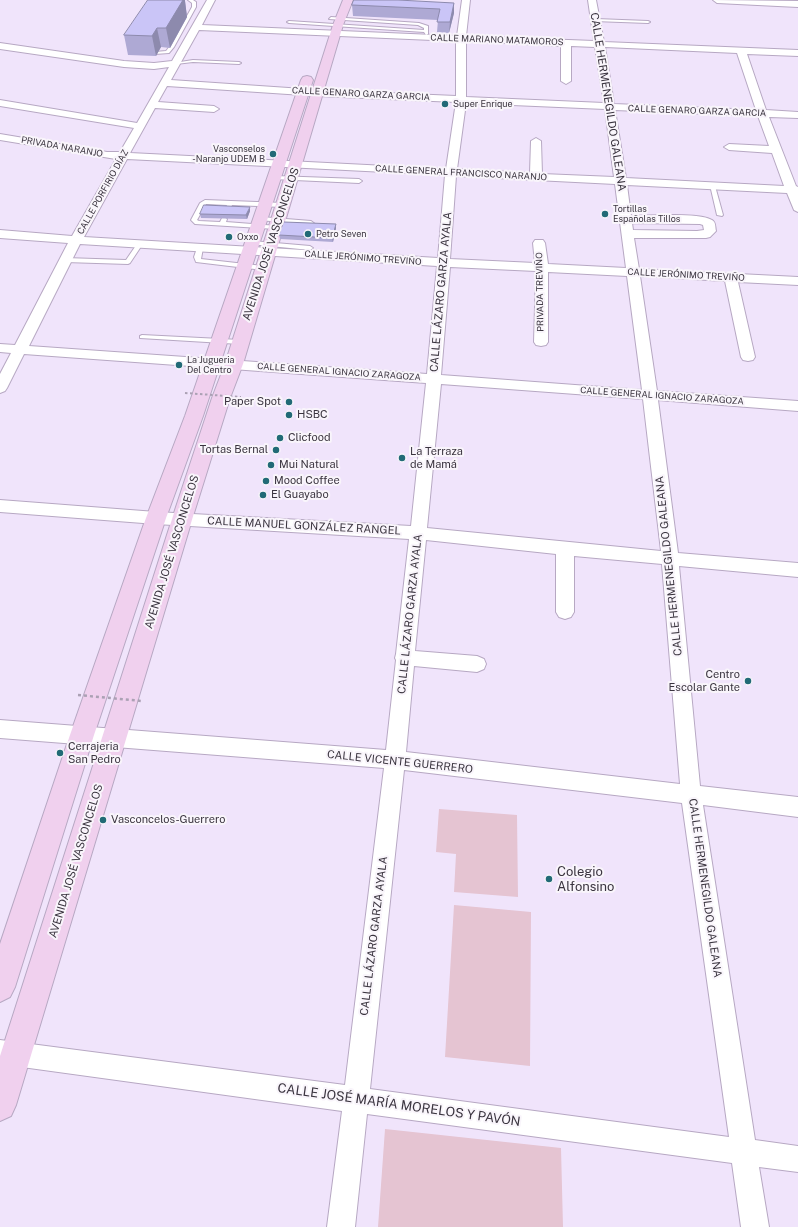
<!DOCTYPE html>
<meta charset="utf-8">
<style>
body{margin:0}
canvas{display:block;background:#f0e4fb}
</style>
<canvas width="798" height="1227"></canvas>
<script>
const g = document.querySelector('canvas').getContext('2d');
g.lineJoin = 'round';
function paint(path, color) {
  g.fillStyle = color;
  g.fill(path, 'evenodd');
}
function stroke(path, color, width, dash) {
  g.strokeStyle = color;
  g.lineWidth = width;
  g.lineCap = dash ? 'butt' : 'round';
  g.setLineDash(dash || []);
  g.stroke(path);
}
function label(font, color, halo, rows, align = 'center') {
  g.font = font + ' "Public Sans",sans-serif';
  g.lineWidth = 4;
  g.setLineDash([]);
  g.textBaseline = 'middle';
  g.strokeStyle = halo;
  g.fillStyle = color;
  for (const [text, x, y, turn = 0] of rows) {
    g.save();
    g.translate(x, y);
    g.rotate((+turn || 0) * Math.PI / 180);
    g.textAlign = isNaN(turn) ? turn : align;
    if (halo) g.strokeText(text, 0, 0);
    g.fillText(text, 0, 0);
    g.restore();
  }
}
paint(new Path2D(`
 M439,809L517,815L518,897L454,892L456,854L436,852Z
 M454,905L531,912L530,1066L445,1057Z
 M385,1129L561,1148L563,1227H378Z`), '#e5c4d2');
const service = new Path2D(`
 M188,0H193L196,2V7L174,47L169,53L155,54V52L166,51L170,46L192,7V3Z
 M331,17L419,23L428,26V34L426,35L424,32L289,23L287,22L289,21L424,30V28L418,25L329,19Z
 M596,19L648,21L650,22L648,23L594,21Z
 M193,60L239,62L241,63L239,64L193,62L176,64L174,63Z
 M275,176L359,179L362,181L359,183L273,179V177Z
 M710,185L715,186L723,215L722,216L717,215Z
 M205,200L283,203L286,205L283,207L232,205L230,210L228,211L225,209L227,205L206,204L197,220L199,221L220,222L222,218L224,217L227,219L226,222L278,226L279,227L276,229L195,224L191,220L200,203Z
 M261,217L311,221L319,227L316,229L305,224L259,220V218Z
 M252,241L310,246L313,248L310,250L250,244L249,243Z
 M139,243L142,245L130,263L128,264L65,262L62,260L65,258L126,260L137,244Z
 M200,246L203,248L201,259L263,266L266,268L263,270L196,262L194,257L197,248Z
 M142,335L240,340L243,342L240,344L140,338V336Z`);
const minor = new Path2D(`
 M207,0H215L202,25L457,36L462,0H470L466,36L594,41L588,0H596L604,42L798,50V56L747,54L766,110L798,112V118L769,117L796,186L798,187V212L794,210L787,193L627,185L631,216C649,216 699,212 712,220C716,222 715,227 716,231L710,237L706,238H634L639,269L798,277V285L738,282L755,357L753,360L748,361L743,360L741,357L725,281L640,276L657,391L798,401V411L658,400L678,553L798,563V577L679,566L700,786L798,797V817L703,805L755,1140L798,1146V1172L759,1167L769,1227H741L732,1163L367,1114L355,1227H327L342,1111L0,1064V1040L345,1085L384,768L0,738V720L386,750L396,660L395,658L396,654L409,539L156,524L0,512V500L156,512L411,526L426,383L24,354L7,388L5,391L0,393V374L11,353L0,352V344L15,345L68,243L0,238V230L72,236L116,159L0,140V134L107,152H120L134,128L0,106V100L137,123L169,67L154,69L124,67L0,49V43L124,61L154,63L172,61ZM199,30L456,41V96L318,90L171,80ZM466,41L561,46V81L566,84L571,81V46L595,47L604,103L466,97ZM605,47L737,53L756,110L614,104ZM167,86L318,96L456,102L446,169L130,153L155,108L214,112L219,109L214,106L158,102ZM466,103L605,109L614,177L542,174L541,141L536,138L531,141L530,173L457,169ZM615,110L758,116L769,146L729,144L724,147L729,150L772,153L784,186L626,178ZM127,159L445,175L438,258L84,237ZM456,176L615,184L626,268L548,264L545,243L543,240H535L533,243L535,263L450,259ZM632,223L700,224L703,225L704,230L697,231L633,230ZM80,244L437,266L427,374L29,346ZM450,267L536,271L534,342L536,345L541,346L546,345L548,342V272L627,276L642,390L441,375ZM441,384L643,399L661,551L427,528ZM426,540L556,554V612L559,617L565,619L571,617L574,612V556L662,564L680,784L406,752L414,666L477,672L484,669L486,664L484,659L477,656L415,651ZM404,770L682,803L729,1137L370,1089Z
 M713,0L798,1V7L717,3Z`);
const secondary = new Path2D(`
 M343,0H353L343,25L243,364L230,398L194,513L16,1105L11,1116L0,1121V1056L174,513L212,398L225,364L333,25Z
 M307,76L311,77L313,80L203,416L166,518L94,735L15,987L10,997L0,1002V944L70,735L146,518L185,416L301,80L303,77Z`);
stroke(service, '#b7a8c3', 2);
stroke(minor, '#b7a8c3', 2);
stroke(secondary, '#b7a8c3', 2);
paint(service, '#fff');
paint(minor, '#fff');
paint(secondary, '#f0d0ee');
stroke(new Path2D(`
 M185,393L241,397`), '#aba1b4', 2, [2.5, 2.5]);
stroke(new Path2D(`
 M78,695L142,701`), '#aba1b4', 2.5, [3, 3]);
paint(new Path2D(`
 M185,1L187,17L170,48L161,47L156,56L128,55L124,35Z
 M454,3V13L449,33L437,32L438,20L353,16L352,5Z
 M250,211L247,219L201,218L200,214Z
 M336,228L333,242L280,239L279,235Z`), '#aea9d4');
paint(new Path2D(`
 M174,0H185V1L187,17L170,48L166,28Z
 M454,3V13L449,33L450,22Z
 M157,28L161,47L156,56L152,36Z
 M250,207V211L247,219L246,215Z
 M336,224V228L333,242L332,238Z`), '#8d8aad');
const building = new Path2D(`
 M148,0H183L166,28H157L152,36L124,35Z
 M354,0H398L454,3L450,22H437L440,9L352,5Z
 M204,205L250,207L246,215L200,214Z
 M284,222L336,224L332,238L279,235Z`);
paint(building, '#cac5f7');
stroke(building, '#8d8aad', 1);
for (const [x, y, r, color] of [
 [445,104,4,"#216a76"],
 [273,154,4,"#216a76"],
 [605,214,4,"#216a76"],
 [308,234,4,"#216a76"],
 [229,237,4,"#216a76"],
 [179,365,4,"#216a76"],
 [289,402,4,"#216a76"],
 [289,415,4,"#216a76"],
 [280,438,4,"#216a76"],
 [276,450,4,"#216a76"],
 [402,458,4,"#216a76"],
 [271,465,4,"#216a76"],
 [266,481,4,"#216a76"],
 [263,495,4,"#216a76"],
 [748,681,4,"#216a76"],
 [60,753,4,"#216a76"],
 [103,820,4,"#216a76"],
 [549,879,4,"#216a76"]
]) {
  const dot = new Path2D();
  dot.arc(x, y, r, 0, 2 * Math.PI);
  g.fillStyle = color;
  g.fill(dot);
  stroke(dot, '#f9f5fb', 1.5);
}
label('9px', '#3a343f', '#f9f5fb', [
 ["CALLE MARIANO MATAMOROS",497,40,2],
 ["CALLE GENARO GARZA GARCIA",361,94,3],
 ["CALLE GENARO GARZA GARCIA",697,111,2],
 ["PRIVADA NARANJO",62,147,10],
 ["CALLE GENERAL FRANCISCO NARANJO",461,173,3],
 ["CALLE PORFIRIO DÍAZ",103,192,-61],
 ["CALLE JERÓNIMO TREVIÑO",363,258,4],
 ["CALLE JERÓNIMO TREVIÑO",686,275,3],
 ["PRIVADA TREVIÑO",540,292,-91],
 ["CALLE GENERAL IGNACIO ZARAGOZA",339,372,4],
 ["CALLE GENERAL IGNACIO ZARAGOZA",662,396,4]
]);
label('9px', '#3a343f', '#f9f5fb', [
 ["Super Enrique",453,104],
 ["Vasconselos",265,149,"right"],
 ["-Naranjo UDEM B",265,159,"right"],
 ["Tortillas",613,209],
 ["Españolas Tillos",613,219],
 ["Petro Seven",316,234],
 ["Oxxo",237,237],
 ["La Jugueria",187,360],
 ["Del Centro",187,370]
], 'left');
label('11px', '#3a343f', '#f9f5fb', [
 ["CALLE HERMENEGILDO GALEANA",608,102,81],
 ["AVENIDA JOSÉ VASCONCELOS",271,244,-72],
 ["CALLE LÁZARO GARZA AYALA",441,292,-85],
 ["CALLE MANUEL GONZÁLEZ RANGEL",304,526,3],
 ["AVENIDA JOSÉ VASCONCELOS",172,552,-73],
 ["CALLE HERMENEGILDO GALEANA",669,566,-96],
 ["CALLE LÁZARO GARZA AYALA",410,614,-84],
 ["CALLE VICENTE GUERRERO",400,762,6],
 ["AVENIDA JOSÉ VASCONCELOS",76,861,-73],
 ["CALLE HERMENEGILDO GALEANA",705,888,82],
 ["CALLE LÁZARO GARZA AYALA",374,936,-83]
]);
label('11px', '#3a343f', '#f9f5fb', [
 ["Paper Spot",281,402,"right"],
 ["HSBC",297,415],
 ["Clicfood",288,438],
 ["Tortas Bernal",268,450,"right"],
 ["La Terraza",410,452],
 ["de Mamá",410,465],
 ["Mui Natural",279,465],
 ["Mood Coffee",274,481],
 ["El Guayabo",271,495],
 ["Centro",740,675,"right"],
 ["Escolar Gante",740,688,"right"],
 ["Cerrajeria",68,747],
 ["San Pedro",68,760],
 ["Vasconcelos-Guerrero",111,820]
], 'left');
label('13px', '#3a343f', '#f9f5fb', [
 ["Colegio",557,872],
 ["Alfonsino",557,887]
], 'left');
label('13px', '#3a343f', '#f9f5fb', [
 ["CALLE JOSÉ MARÍA MORELOS Y PAVÓN",399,1105,8]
]);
</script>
